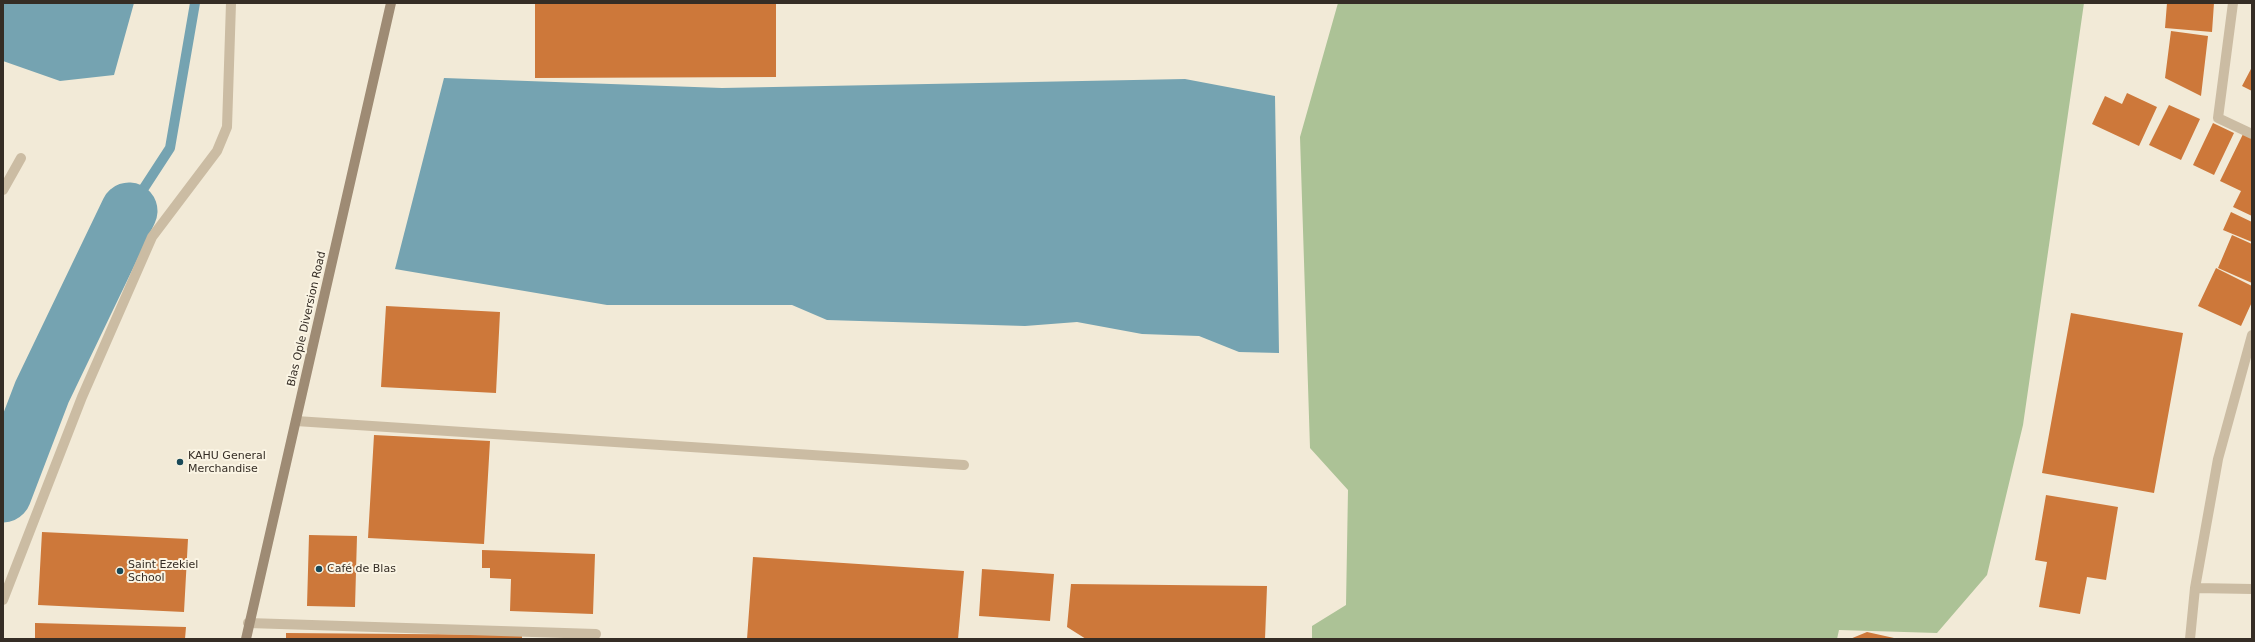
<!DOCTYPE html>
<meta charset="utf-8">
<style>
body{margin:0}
#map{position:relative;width:2255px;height:642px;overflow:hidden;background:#f2ead7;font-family:"DejaVu Sans",sans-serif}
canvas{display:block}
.frame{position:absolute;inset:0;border:4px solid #352d25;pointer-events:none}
</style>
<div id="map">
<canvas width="2255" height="642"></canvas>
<div class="frame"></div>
</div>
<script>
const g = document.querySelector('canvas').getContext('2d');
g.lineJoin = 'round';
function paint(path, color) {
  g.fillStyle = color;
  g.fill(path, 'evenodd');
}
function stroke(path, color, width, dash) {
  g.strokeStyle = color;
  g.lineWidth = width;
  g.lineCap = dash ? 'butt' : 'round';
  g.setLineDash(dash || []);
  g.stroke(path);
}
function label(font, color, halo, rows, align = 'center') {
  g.font = font + ' "DejaVu Sans",sans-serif';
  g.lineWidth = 4;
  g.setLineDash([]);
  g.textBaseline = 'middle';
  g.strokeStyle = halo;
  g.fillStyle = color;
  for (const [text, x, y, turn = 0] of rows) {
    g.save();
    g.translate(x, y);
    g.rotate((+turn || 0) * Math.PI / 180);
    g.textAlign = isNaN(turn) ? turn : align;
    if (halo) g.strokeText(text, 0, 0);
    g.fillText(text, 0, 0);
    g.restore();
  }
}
paint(new Path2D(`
 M1338,3H2084L2023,425L1987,575L1937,633L1839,630L1837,639H1312V626L1346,605L1348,490L1310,448L1300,137Z`), '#acc296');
paint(new Path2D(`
 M3,3H134L114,75L60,81L3,61Z
 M444,78L722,88L1185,79L1275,96L1279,353L1239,352L1199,336L1142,334L1077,322L1025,326L827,320L792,305H607L395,269Z`), '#75a3b1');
stroke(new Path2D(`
 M129,211L170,148L195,3`), '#75a3b1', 10);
stroke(new Path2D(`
 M3,494L42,392L129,211`), '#75a3b1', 57);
paint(new Path2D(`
 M535,3H776V77L535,78Z
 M2167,3H2214L2212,32L2165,28Z
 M2171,31L2208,36L2201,96L2165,78Z
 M2252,67V91L2242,86Z
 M2127,93L2157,107L2139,146L2092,124L2105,96L2122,104Z
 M2169,105L2200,119L2181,160L2149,145Z
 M2213,123L2234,133L2214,175L2193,165Z
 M2244,132L2252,135V216L2233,207L2241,191L2220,181Z
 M2231,212L2252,222V242L2223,230Z
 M2232,235L2252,244V283L2218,268Z
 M2216,268L2252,286V302L2241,326L2198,306Z
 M386,306L500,312L496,393L381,387Z
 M2071,313L2183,333L2154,493L2042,473Z
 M374,435L490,441L484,544L368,538Z
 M2046,495L2118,507L2106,580L2087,577L2080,614L2039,607L2047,562L2035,560Z
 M42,532L188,539L184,612L38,605Z
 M309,535L357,536L355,607L307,606Z
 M482,550L595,554L593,614L510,611L511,579L490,578V568H482Z
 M753,557L964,571L958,639H747Z
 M982,569L1054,574L1050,621L979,616Z
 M1071,584L1267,586L1265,639H1086L1067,627Z
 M35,623L186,627L185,639H35Z
 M1867,632L1894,638V639H1850Z
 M286,633L522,635V639H286Z`), '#cd783a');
stroke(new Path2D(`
 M3,190L21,158
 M296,421L964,465
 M248,623L596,634`), '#cbbca3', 10);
stroke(new Path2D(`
 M2233,3L2218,118L2252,134
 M2195,588L2252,589
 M3,600L82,397L152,237L217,151L227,127L231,3
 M2190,639L2195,588L2218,459L2252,335`), '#cbbca3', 10);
stroke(new Path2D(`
 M246,639L391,3`), '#9e8b74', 10);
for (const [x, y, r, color] of [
 [180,462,4,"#194958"],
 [319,569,4,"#194958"],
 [120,571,4,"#194958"]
]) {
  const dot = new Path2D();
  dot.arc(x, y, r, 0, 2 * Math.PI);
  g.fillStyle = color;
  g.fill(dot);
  stroke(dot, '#faf4e3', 1.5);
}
label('11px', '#352d25', '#faf4e3', [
 ["Blas Ople Diversion Road",307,319,-77]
]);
label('11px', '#352d25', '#faf4e3', [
 ["KAHU General",188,456],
 ["Merchandise",188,469],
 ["Saint Ezekiel",128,565],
 ["School",128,578],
 ["Café de Blas",327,569]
], 'left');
</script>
